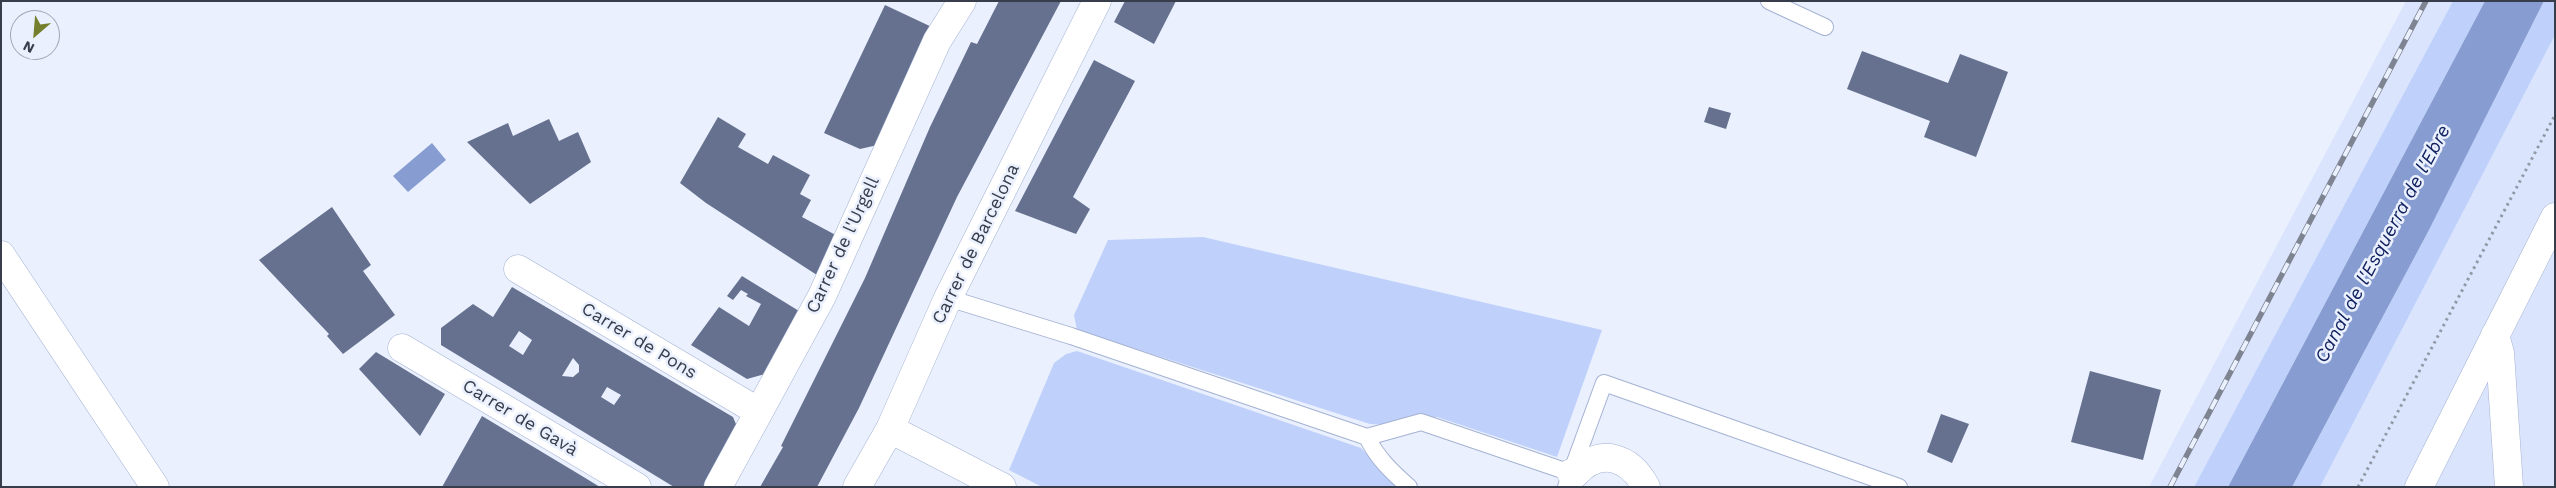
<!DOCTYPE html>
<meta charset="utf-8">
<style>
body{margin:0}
#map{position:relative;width:2556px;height:488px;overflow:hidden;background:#eaf0fe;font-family:"Work Sans",sans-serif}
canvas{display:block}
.frame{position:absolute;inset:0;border:2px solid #373d4a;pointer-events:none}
.north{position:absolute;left:10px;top:10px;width:50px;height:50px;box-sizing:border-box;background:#eaf0fe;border:1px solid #a2a8b6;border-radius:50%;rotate:207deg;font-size:14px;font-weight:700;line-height:20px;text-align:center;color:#373d4a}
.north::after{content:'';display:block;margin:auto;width:18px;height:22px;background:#74802d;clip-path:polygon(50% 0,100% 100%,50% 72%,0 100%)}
</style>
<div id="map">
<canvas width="2556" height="488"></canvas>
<div class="frame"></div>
<div class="north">N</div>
</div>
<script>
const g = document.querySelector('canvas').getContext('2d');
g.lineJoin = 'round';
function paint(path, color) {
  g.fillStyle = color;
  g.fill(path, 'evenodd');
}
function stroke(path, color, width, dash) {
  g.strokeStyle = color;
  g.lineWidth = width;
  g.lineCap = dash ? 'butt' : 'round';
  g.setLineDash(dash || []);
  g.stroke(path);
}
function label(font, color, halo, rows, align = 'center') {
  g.font = font + ' "Work Sans",sans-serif';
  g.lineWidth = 5;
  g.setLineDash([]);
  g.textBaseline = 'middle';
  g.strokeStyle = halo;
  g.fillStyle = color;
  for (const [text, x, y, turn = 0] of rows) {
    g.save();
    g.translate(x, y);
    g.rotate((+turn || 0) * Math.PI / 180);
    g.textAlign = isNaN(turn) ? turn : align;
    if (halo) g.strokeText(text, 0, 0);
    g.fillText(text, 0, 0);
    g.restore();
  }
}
paint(new Path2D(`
 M2406,1H2453L2194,487H2149Z
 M2555,35V487H2320Z`), '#dae4fd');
paint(new Path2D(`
 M2453,1H2485L2228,487H2194Z
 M2544,1H2555V35L2320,487H2292L2429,230Z
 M1203,237L1602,330L1557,457L1437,417C1414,417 1394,426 1370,424L1077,330L1074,315L1108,240Z
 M1077,351L1361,448L1399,487H1042L1009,470L1054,363L1066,354Z`), '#bfd1fb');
paint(new Path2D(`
 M2485,1H2544L2429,230L2292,487H2228Z
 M432,143L446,160L408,192L393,176Z`), '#879cd0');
paint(new Path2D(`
 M999,1H1061L957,197L859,408L817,487H760L783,447L781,446L865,278L930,127L971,42L977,44Z
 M1125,1H1176L1154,44L1114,22Z
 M885,5L936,29L882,144L860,149L824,133Z
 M1862,51L1948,83L1960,54L2008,72L1976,157L1924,137L1930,121L1847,89Z
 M1094,60L1135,81L1073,197L1090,209L1076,234L1015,211Z
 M1709,107L1731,113L1726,129L1704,122Z
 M718,117L746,134L738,147L768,164L773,155L810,175L800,194L811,200L802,217L845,240L823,279L706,203L680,183Z
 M549,119L559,141L578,132L591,162L530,204L467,142L508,123L513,136Z
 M332,207L371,265L363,271L395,315L343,354L327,336L329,334L259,260Z
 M742,276L799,311L765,374L747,379L691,345L719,307L749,326L761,304L746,296L748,294L741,290L733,300L727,296Z
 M512,287L733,417L738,429L704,487H674L441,345V328L473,304L493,317ZM519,331L532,340L523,355L509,346ZM573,358L579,365V372L573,377L562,376ZM607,387L621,395L614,405L601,397Z
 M376,352L445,394L420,436L359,369Z
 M2090,371L2161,390L2143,460L2071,442Z
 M1941,414L1969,424L1952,463L1927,452Z
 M482,416L577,473L600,487H442Z`), '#65718f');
const service = new Path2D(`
 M1769,1L1825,27
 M948,298L1071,336L1367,437L1421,422L1571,473L1566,487
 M1367,437C1377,458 1392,472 1409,487
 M1571,473L1604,383L1899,487`);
const minor = new Path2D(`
 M1,255L155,487
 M518,269L759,412
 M2495,335L2500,353L2509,487
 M402,348L637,487
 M890,429L1002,487
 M1571,473L1575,474C1600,446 1630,457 1646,487
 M718,487L822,296L937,41L962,1
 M857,487L890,429L948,298L1097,1
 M2419,487L2555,217`);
stroke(service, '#a4b2d2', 18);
stroke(minor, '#a4b2d2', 29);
stroke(new Path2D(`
 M2358,487L2555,115`), '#9298a5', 3, [2.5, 4]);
stroke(service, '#fff', 16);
stroke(minor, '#fff', 28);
const rail = new Path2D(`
 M2170,487L2426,1`);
stroke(rail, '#7e8491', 5.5);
stroke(rail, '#eaf0fe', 4, [11]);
label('18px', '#373d4a', '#eaf0fe', [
 ["Carrer de Barcelona",976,244,-64],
 ["Carrer de l'Urgell",843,245,-65],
 ["Carrer de Pons",639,341,31],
 ["Carrer de Gavà",520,418,31]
]);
label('italic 19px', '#122360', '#eaf0fe', [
 ["Canal de l'Esquerra de l'Ebre",2383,244,-62]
]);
</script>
